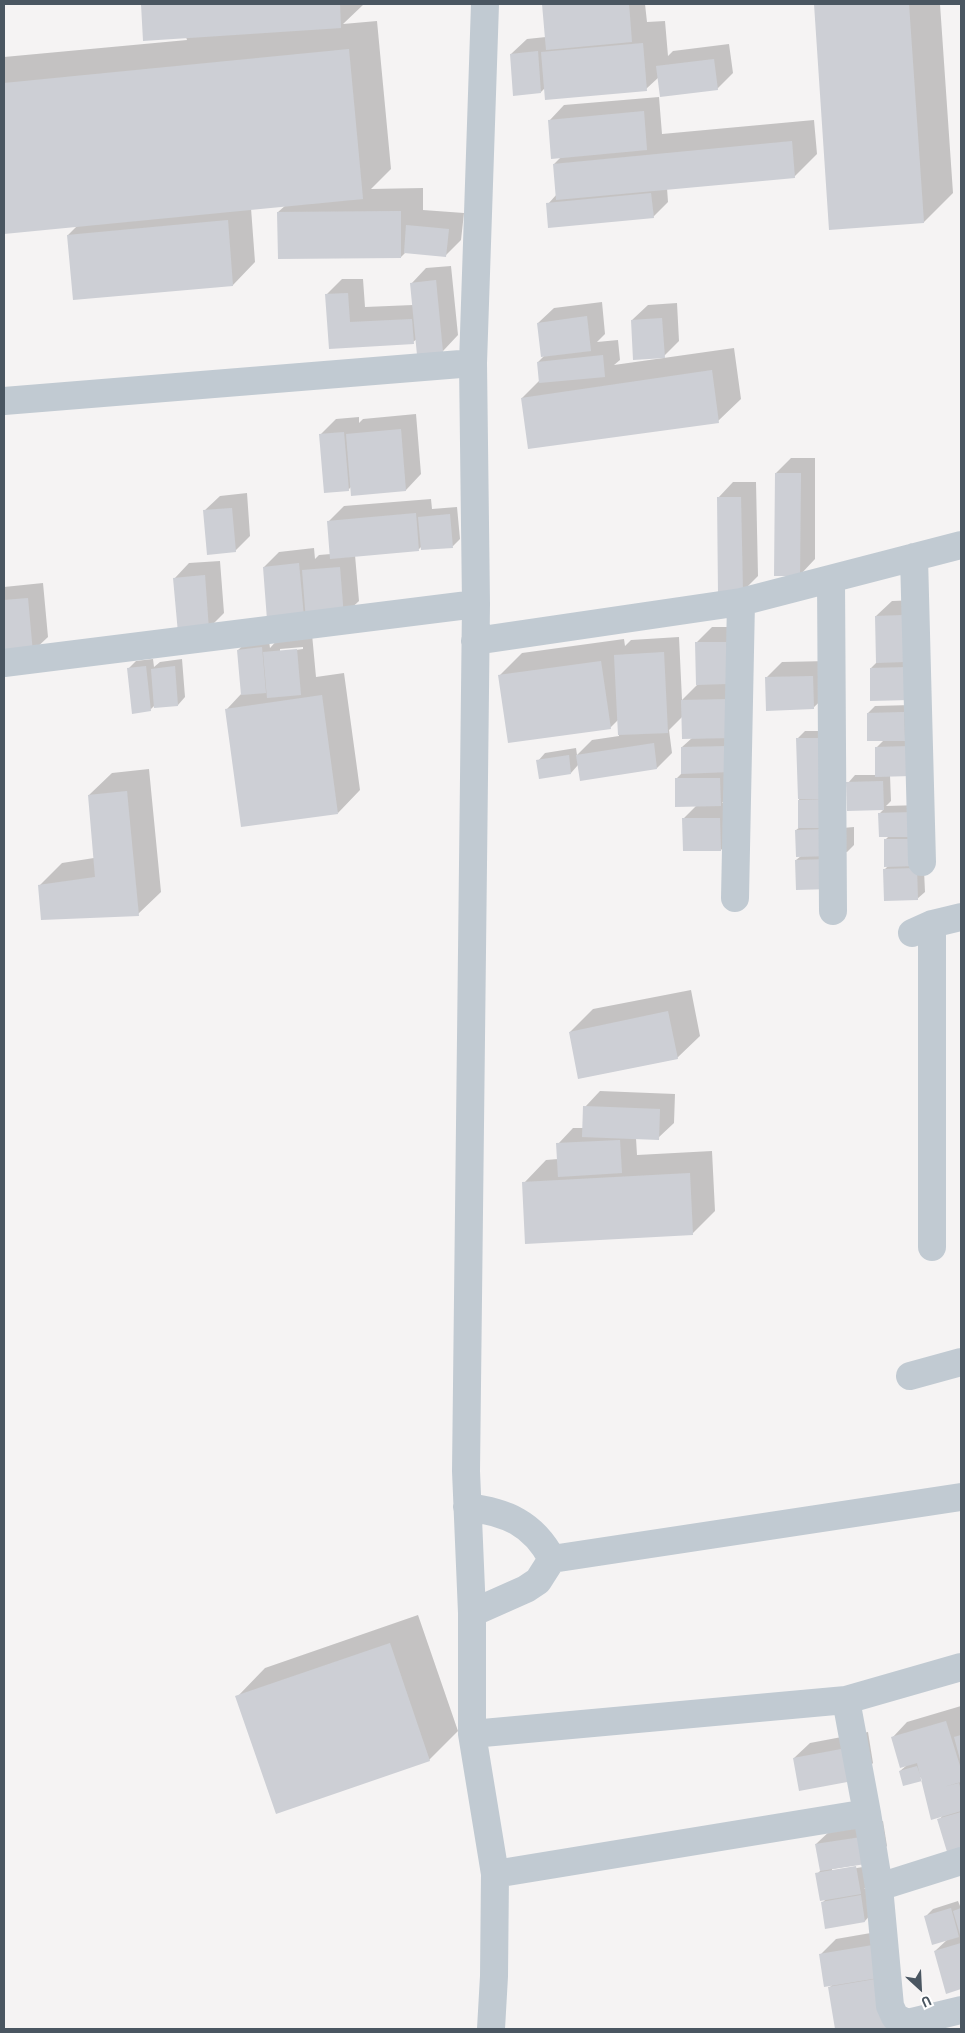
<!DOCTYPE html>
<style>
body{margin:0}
#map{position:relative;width:965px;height:2033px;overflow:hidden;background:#f5f3f3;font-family:"PT Sans",sans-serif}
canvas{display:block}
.frame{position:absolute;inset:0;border:5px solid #4a5661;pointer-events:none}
.north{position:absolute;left:895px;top:1963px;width:50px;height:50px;-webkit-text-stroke:4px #fff;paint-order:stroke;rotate:155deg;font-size:14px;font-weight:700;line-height:20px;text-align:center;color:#4a5661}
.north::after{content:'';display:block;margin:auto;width:18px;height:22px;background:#4a5661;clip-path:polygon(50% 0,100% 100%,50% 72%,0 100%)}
</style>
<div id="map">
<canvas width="965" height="2033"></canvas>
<div class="frame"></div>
<div class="north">U</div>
</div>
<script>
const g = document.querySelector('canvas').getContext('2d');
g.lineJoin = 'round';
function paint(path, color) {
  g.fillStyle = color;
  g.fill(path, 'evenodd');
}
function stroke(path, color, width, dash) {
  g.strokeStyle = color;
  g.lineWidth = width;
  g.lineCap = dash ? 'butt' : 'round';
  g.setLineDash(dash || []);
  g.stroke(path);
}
paint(new Path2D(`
 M142,4H364L343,24L377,21L391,169L371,189L423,188V210L464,213L461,240L446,255L406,252L401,257L278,212L286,205L251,208L255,262L233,285L68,235L78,225L4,232V57L187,40L186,37L144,40Z
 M544,4H645L647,22L665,21L668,56L673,51L729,44L733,73L717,89L659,77L646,89L545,88L541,92L511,54L527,39L546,37Z
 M815,4H940L953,193L924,222L830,229Z
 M659,97L662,134L814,120L817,154L794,177L667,188L668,202L653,217L548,204L557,194L554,164L561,157L549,121L564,105Z
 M451,266L458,335L443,351L417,339L413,342L331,348L326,295L342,279H363L365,307L413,305L411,284L426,268Z
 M602,302L605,334L597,342L618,340L620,360L614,365L734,348L741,399L718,421L522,398L540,380L538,362L545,355L538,323L554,308Z
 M677,303L679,341L663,357L632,320L648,305Z
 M416,414L421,474L406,490L352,486L348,490L320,435L336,419L359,417V423L363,419Z
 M791,458H815V559L800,575L776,473Z
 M733,482H756L758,576L742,592L718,498Z
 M247,493L250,536L235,551L204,511L220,496Z
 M431,499L432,509L457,507L460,539L453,546H422L419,549L355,555L359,601L343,616H303L264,567L279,552L314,548L315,559L319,555L331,554L328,522L344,506Z
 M220,561L224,613L209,628L174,579L189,563Z
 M43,583L48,637L32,652L4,655V587Z
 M919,600L924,652L871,700V668L877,662L876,616L892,601Z
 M712,627H741V667L724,684H746L736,789L722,803H735L736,834L721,850L683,819L697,805L676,779L682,773V747L692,738L683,716L669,730L672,753L657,768L578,765L571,773L538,761L545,753L576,748L577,755L592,740L619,736L618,720L610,728L500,675L522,653L624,639L625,646L631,640L679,637L682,700L699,683L696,643Z
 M312,634L316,677L344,673L360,790L338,813L227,709L242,693L238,650L246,643L269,641L270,648L280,637ZM303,647V649L280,652V649Z
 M153,659L154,667L160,662L182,659L185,697L178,705L154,706L150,710L128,669L136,661Z
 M828,661L829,693L813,708L766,678L782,662Z
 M912,705V732L905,739H918L890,775L891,801L886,806L921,805L925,892L917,899L884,870L889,865L885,840L889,836L879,814L884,809L848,810V783L855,775H877L876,748L884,740L868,713L875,706Z
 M805,731H838L842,828L854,827V845L847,852H837L838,881L796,860L801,856L796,830L800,827L797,739Z
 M149,769L161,892L138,914L40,885L62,863L94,858L89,795L112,773Z
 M691,990L700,1036L677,1058L570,1032L593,1009Z
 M600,1091L675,1094L674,1123L658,1138H636L637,1155L712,1151L715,1211L692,1234L524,1183L546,1160L558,1159V1144L573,1128H584L585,1107Z
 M418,1615L458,1731L429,1760L237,1697L265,1668Z
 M961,1706V1850L939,1820L943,1815L923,1778L900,1771L907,1765L892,1738L907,1722Z
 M868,1732L873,1763L858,1779L794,1758L810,1743Z
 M883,1821L887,1846L873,1860L876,1878L864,1889L868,1888L872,1913L865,1921L826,1927L822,1903L827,1898L817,1874L821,1870L816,1844L832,1829ZM862,1864L863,1867L832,1872V1869Z
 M958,1901L960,1906L961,1904V1988L947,1992L935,1951L948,1939L926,1916L933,1909Z
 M888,1930L893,2029H836L829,1988L833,1984L821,1954L836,1939Z`), '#0003');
paint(new Path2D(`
 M141,4H340L341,28L143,41Z
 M542,4H629L632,42L546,50Z
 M814,4H909L924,223L829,230Z
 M643,43L647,91L545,100L541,52Z
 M349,49L363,199L4,234V83Z
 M538,51L541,93L513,96L510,54Z
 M714,59L718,90L660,97L656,66Z
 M644,111L647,150L551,159L548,120Z
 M792,141L795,178L556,200L553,164Z
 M651,193L654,218L548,228L546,203Z
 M401,211V258L278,259L277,212Z
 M228,220L233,286L73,300L67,235Z
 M406,225L449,229L446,257L404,253Z
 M436,280L443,352L417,355L410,283Z
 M348,293L350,322L412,319L414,344L329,349L325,294Z
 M587,316L591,351L541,357L537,323Z
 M662,318L665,358L633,360L631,320Z
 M603,355L605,377L539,383L537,362Z
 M712,370L719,423L528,449L521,398Z
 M401,429L406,491L351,496L346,434Z
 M344,432L349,491L324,493L319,434Z
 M775,473H801L800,576H774Z
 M717,497H741L743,593L718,594Z
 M232,508L236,552L207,555L203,510Z
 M416,513L419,551L330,559L327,521Z
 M450,514L453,548L421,550L418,517Z
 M299,563L304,617L267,620L263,567Z
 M340,567L344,617L306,621L302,570Z
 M205,575L209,630L178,633L173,578Z
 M28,598L33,653L4,656V600Z
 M904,615L905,662L876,663L875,616Z
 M695,642H726V684L696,685Z
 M262,647L266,693L241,695L237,650Z
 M297,649L301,695L267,698L263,652Z
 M664,652L668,733L618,735L614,655Z
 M601,661L611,729L508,743L498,675Z
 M146,666L151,711L132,714L127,668Z
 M175,666L178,706L154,708L151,669Z
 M909,667V700L870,701V668Z
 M813,676L814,709L766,711L765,677Z
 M322,695L338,814L241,827L225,709Z
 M731,699L732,738L682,739L681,700Z
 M904,712L905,741H867V713Z
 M796,738H831L832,799H798Z
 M654,743L657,769L580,781L576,755Z
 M730,746V772L681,774V747Z
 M911,746L912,776L875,777V747Z
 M569,755L571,774L539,779L536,760Z
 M675,778H720L721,806L675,807Z
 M883,781L884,810L847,811L846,782Z
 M127,791L139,916L41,920L38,885L95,877L88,795Z
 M831,799L832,828H798V800Z
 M914,812L915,837H879L878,813Z
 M682,818H720L721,851H683Z
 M830,829L831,856L796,857L795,830Z
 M884,839H915V866L884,867Z
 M830,859L831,889L796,890L795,860Z
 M917,868L918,900L884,901L883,869Z
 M668,1011L678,1059L578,1079L569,1032Z
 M583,1106L660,1109L659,1140L582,1137Z
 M620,1140L622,1173L558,1177L556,1143Z
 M690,1173L693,1235L525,1244L522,1182Z
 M390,1643L430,1761L276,1814L235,1696Z
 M946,1721L961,1769V1782L943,1787L959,1783L961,1791V1811L931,1820L917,1763L900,1768L891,1737Z
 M961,1735V1763L954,1737Z
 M852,1747L858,1780L799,1791L793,1758Z
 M917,1766L922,1781L903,1786L899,1771Z
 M961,1812V1851L948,1855L937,1819Z
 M868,1836L872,1863L820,1871L815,1844Z
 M856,1866L861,1894L820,1901L815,1873Z
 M861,1895L865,1922L825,1929L821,1902Z
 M951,1908L959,1937L932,1945L924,1916Z
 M961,1908V1938L953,1911Z
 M961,1943V1989L946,1994L934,1951Z
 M873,1945L878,1978L824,1987L819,1954Z
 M881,1978L888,2029H835L828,1987Z`), '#cdcfd5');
stroke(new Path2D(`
 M485,4L473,363L476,604L466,1471L472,1613V1734L495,1874L494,1976L491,2029
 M4,401L473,363
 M914,557L922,862
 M831,580L833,911
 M475,641L741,602L961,545
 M4,663L476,604
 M735,898L741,602
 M912,933L932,924L961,917
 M932,1247V924
 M910,1376L961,1362
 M467,1507C506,1512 533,1523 552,1559L538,1581L526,1589L472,1613
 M552,1559L961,1497
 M846,1700L867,1813L879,1887L890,2006L895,2017L907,2023L961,2010
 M472,1734L846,1700L961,1667
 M495,1874L867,1813
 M879,1887L961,1861`), '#c1cad2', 28);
</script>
